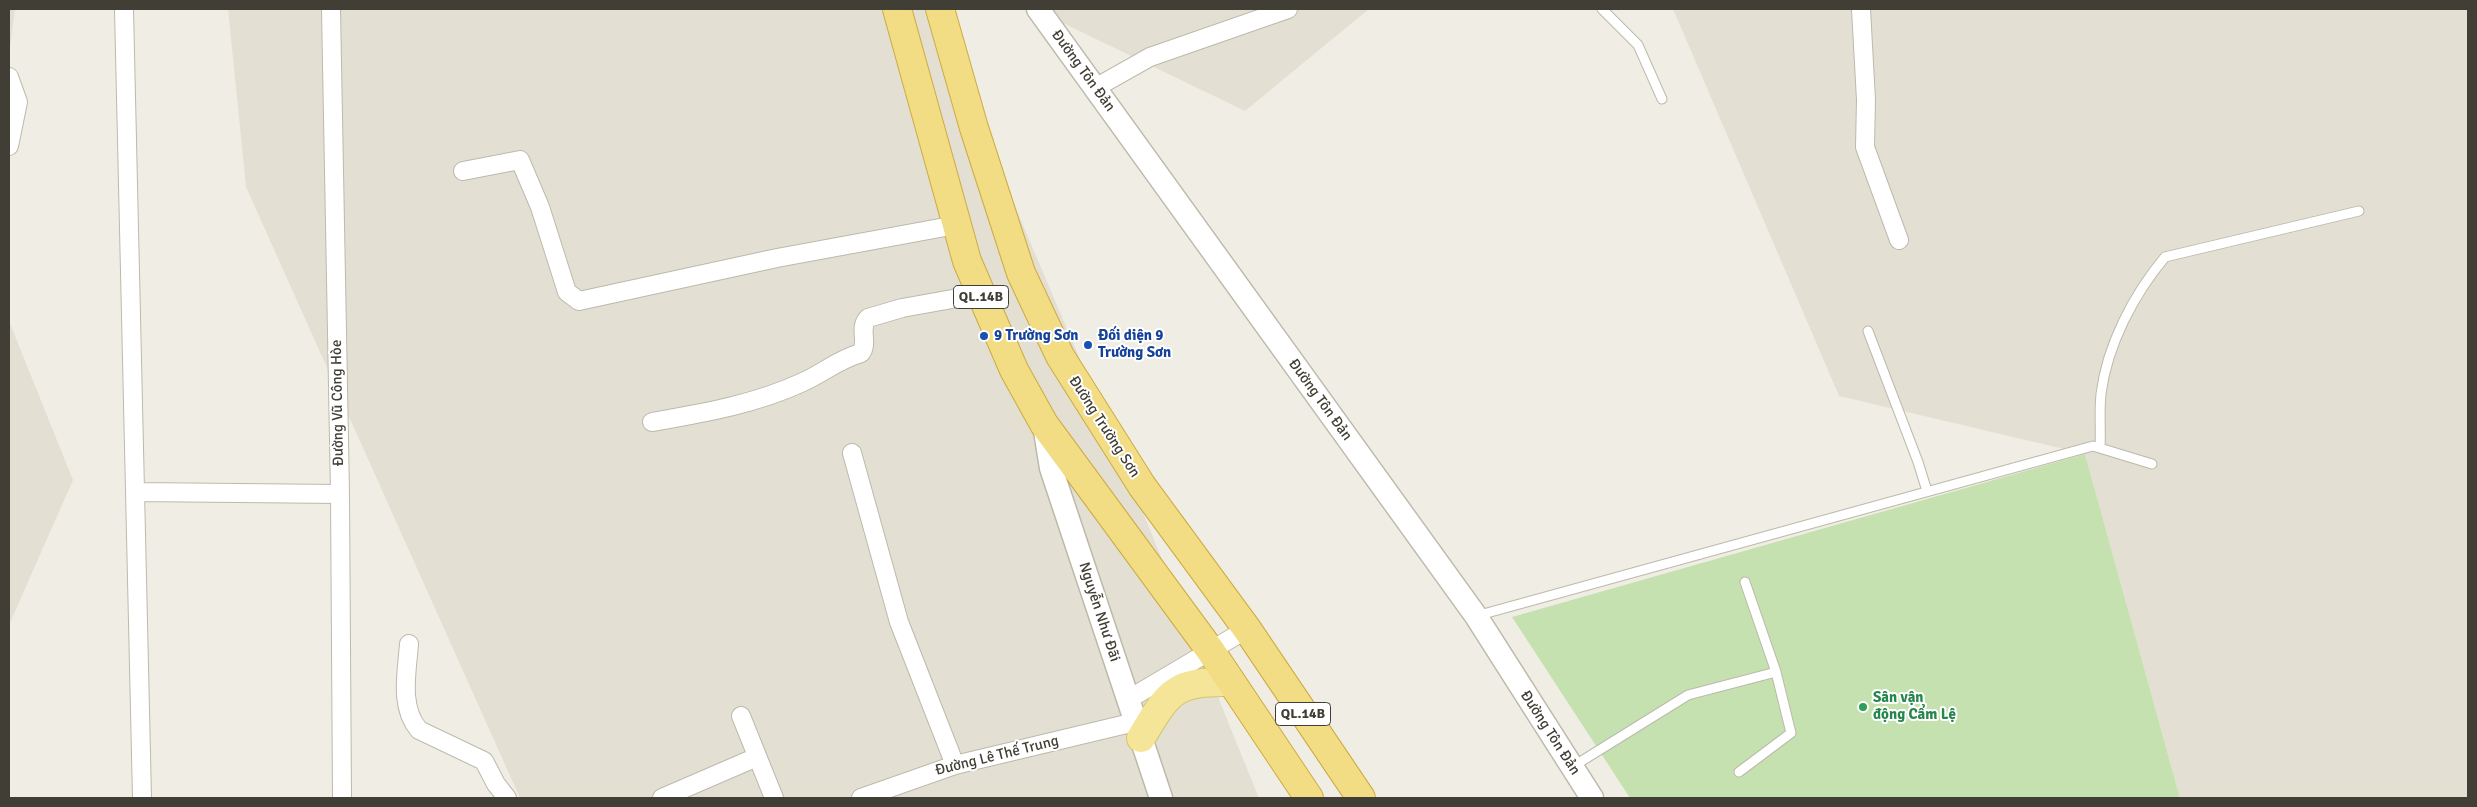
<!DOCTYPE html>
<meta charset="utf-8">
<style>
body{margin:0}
#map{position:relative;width:2477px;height:807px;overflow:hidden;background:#f0eee4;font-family:Signika,sans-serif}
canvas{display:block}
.frame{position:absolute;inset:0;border:10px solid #413e35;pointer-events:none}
</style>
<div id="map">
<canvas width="2477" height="807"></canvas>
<div class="frame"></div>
</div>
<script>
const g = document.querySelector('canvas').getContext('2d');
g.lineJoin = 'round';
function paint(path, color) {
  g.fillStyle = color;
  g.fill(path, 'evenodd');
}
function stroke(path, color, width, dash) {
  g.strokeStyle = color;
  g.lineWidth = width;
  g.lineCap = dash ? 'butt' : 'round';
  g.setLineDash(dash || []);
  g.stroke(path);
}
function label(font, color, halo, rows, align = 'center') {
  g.font = font + ' Signika,sans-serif';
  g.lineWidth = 4;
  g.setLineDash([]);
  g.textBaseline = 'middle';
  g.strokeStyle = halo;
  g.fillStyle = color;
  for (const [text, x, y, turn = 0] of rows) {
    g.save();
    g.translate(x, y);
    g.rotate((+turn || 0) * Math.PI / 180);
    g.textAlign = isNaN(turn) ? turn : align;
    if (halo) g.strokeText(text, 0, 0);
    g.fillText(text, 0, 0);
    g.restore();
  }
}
paint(new Path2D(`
 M9,9H15L9,56Z
 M228,9H931L1094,392L1259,798H520L246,187Z
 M1039,9H1369L1245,111L1040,12Z
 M1673,9H2468V798H2180L2085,454L1839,396Z
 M9,321L73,480L9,625Z`), '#e3e0d3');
paint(new Path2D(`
 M2085,454L2180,798H1630L1512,617Z`), '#c5e1b0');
const service = new Path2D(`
 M1602,9L1638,45L1662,99
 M1868,331L1918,462L1927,491
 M2100,448C2101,430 2099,412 2101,394C2107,345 2134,294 2165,257L2359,211
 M1476,616L2093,446L2152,464
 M1572,767L1688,695L1776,672L1745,582
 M1739,772L1791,733L1776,672`);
const minor = new Path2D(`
 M124,9L142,798
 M331,9L340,494L342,798
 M1861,9L1866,100L1865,147L1899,240
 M9,77L18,102L9,146
 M1095,88L1150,57L1288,9
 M463,171L520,160L540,207L567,292L579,301L777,258L956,225
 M652,422C703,413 756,404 803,382C823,373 839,359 861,353C869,342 858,328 868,318L902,308L980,294
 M852,453L899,622L955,765
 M136,492L340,494
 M409,644C407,672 399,707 419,730L484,761L496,784L507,798
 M1129,699L1247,629
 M741,716L774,798
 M662,798L757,757
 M861,798L955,765L1135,722`);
const tertiary = new Path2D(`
 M1038,9L1476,616L1592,798
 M1044,425L1051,468L1161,798`);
const primary = new Path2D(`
 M1141,738C1169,691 1174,681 1231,682`);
const trunk = new Path2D(`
 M897,9L967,261L1014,370L1044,424L1210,650L1309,798
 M940,9L974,128L1021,273L1060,356L1142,486L1247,629L1361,798`);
stroke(service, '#bdb9ab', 11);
stroke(minor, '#bdb9ab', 20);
stroke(tertiary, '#bdb9ab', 25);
stroke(primary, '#d7c46b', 30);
stroke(trunk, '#cdab41', 30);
stroke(service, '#fff', 9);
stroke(minor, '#fff', 18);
stroke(tertiary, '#fff', 22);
stroke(primary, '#f4e599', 28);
stroke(trunk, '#f2dc84', 28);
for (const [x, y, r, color] of [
 [984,336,5,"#1a4fb4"],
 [1088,345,5,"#1a4fb4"],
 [1863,707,5,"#2e9e5b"]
]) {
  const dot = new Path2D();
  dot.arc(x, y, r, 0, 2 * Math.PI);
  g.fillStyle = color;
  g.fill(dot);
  stroke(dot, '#fff', 2);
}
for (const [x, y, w] of [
 [981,297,55],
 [1303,714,55]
]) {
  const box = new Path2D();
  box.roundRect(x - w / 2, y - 11.5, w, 23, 4);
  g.fillStyle = '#fff';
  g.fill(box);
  stroke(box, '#413e35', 1);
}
label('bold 14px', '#413e35', null, [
 ["QL.14B",981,297],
 ["QL.14B",1303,714]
]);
label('15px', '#413e35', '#fff', [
 ["Đường Tôn Đản",1083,71,54],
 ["Đường Tôn Đản",1320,400,54],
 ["Đường Vũ Công Hòe",338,403,-91],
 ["Đường Trường Sơn",1104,427,57],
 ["Nguyễn Như Đãi",1099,612,72],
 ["Đường Tôn Đản",1550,733,57],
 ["Đường Lê Thế Trung",997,756,-14]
]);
label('bold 15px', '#164399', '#fff', [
 ["9 Trường Sơn",994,336],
 ["Đối diện 9",1098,336],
 ["Trường Sơn",1098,353]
], 'left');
label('bold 15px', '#27864d', '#fff', [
 ["Sân vận",1873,698],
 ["động Cẩm Lệ",1873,715]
], 'left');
</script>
